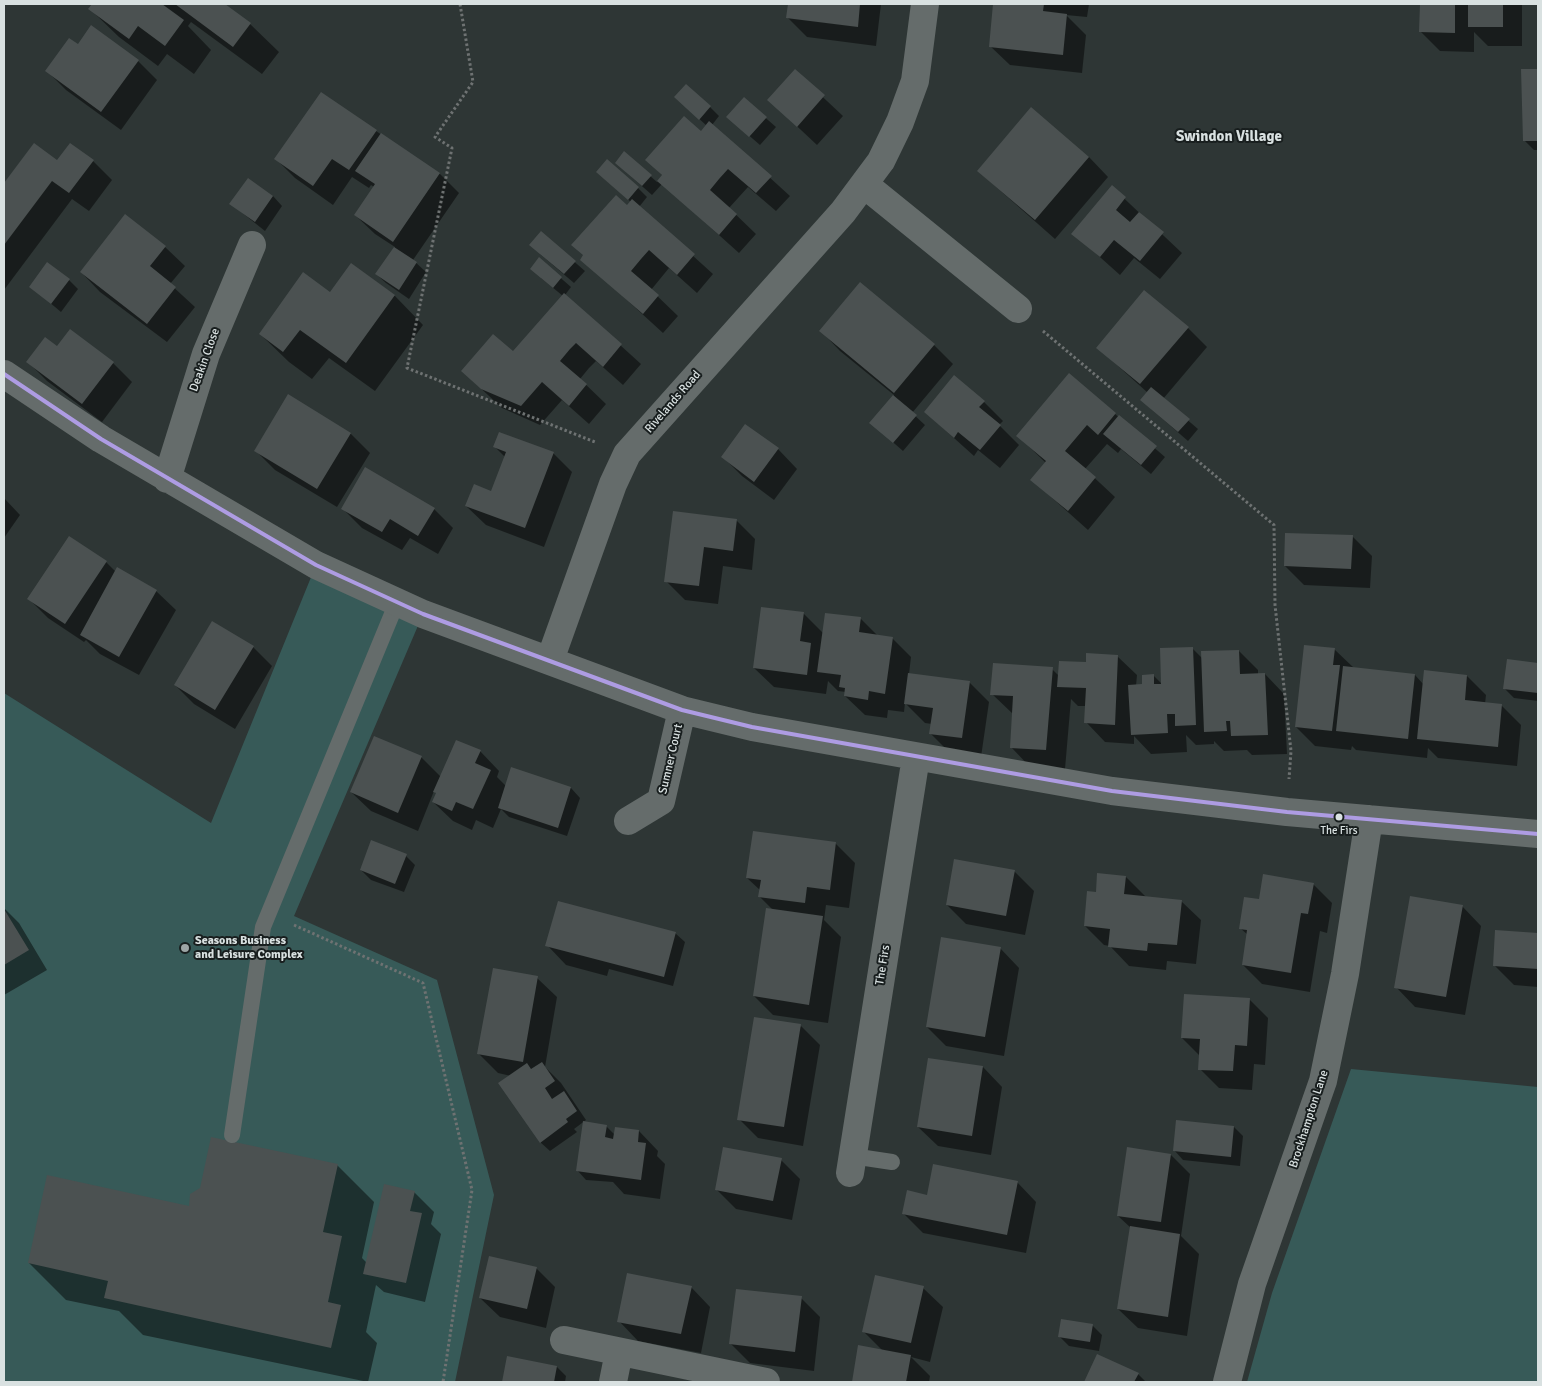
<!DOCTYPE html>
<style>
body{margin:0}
#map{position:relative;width:1542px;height:1386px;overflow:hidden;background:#2e3635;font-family:Signika,sans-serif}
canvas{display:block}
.frame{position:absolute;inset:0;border:5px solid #d9e1e1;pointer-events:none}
</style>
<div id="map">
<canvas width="1542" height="1386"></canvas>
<div class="frame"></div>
</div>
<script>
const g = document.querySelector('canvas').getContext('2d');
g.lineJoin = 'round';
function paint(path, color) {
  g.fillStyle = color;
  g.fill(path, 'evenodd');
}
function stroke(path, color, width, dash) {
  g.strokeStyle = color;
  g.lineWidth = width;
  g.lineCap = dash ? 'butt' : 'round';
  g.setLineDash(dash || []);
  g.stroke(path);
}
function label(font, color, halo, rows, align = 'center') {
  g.font = font + ' Signika,sans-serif';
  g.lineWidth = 4;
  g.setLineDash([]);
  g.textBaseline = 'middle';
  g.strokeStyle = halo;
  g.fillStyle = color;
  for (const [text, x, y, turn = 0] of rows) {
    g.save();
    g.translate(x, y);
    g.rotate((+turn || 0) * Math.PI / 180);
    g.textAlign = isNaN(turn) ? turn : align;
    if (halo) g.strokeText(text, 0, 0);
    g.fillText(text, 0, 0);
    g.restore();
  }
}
paint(new Path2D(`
 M316,565L423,614L294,916L437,980L494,1195L455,1382H4V693L211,823Z
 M1351,1069L1538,1087V1382H1247L1272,1293Z`), '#375a58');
paint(new Path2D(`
 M94,4H223L250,24L279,52L262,74L191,22L188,26L211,50L194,74L167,54L158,66L119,37L90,9Z
 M789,4H881L876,46L807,37L788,18Z
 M995,4H1089L1087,17L1066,15L1086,35L1082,73L1010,65L990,46Z
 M1421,4H1522V46H1488L1474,32V52L1440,51L1421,32Z
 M78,46L138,61L157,80L121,130L66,90L47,71Z
 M1538,70V150H1534L1525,141L1522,71Z
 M795,71L843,116L817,145L769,100Z
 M744,99L776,127L760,145L738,126Z
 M685,106L710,107L719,116L712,125L790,196L776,211L748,187L729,208L756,234L739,253L662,184L652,195L626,172L624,153L657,182L663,176L647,160L701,133L707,126Z
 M376,131L440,174L459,193L413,260L426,272L409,299L386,283L376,274L395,247L375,234L355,215L374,187L371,185L369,188L352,177L333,205L295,178L276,159Z
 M34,145L58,162L93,161L112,180L89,211L72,199L4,290V185Z
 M1089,157L1108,177L1055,239L978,171Z
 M597,172L638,188L647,197L639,207L713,274L697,293L669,268L651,290L678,316L663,333L582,259L631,202Z
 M1112,187L1182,253L1160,279L1134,258L1120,275L1073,233Z
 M273,196L282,206L265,231L231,204Z
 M541,233L585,271L574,283L540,254Z
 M165,247L185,266L170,284L195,307L167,342L100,292L81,272Z
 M539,259L571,287L565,295L641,364L623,385L596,361L589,368L580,379L606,404L589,424L562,400L540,425L502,408L462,371L513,353L563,296L541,278Z
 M352,265L395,296L423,325L375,391L329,358L312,379L289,362L260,334L330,294Z
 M69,280L78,289L61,312L30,286Z
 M1188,328L1207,347L1163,399L1198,429L1188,441L1151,409L1148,393L1098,348Z
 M821,331L934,345L953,364L912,413L925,425L903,451L871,423L894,395L840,351Z
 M57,348L113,363L132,382L102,422L47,381L28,362Z
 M288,396L351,434L370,453L337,507L275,470L255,450Z
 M984,402L1003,421L999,425L1019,445L1000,468L978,450L974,456L925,412Z
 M1115,414L1165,457L1151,474L1121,449L1118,453L1107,444L1085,469L1115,497L1088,530L1032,480L1046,463L1018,436Z
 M495,447L553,453L572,472L544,547L486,525L466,506L492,492L505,457Z
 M778,449L797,469L774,500L742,476L723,457Z
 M4,498L20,515L4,538Z
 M343,509H434L453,528L438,554L410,538L402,550L362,528Z
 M674,512L736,520L755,539L752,570L723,566L718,604L685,600L666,581Z
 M1352,536L1372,556L1370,588L1304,585L1285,566Z
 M106,562L116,572L156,591L176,610L139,675L100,654L86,640L84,642L48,618L29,599Z
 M803,613L824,634L861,619L878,636L892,638L911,657L909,674L969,682L989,702L981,757L950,753L930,733L932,724L925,723L905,703L904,712L888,710L887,718L865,715L845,696L846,692L838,691L828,681L826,694L774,687L754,668Z
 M253,647L272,666L235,729L194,704L175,685Z
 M1192,648L1202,658L1239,651L1258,670V675L1265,674L1284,694L1287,754L1252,755L1247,750L1224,751L1214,741V744L1196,745L1186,735L1187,752L1151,754L1134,736V744L1105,742L1086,722V706H1078L1071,699L1065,769L1030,767L1011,747L1013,714L992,694L1052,669L1059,676L1087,663L1117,656L1137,675L1136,686H1144L1153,675L1163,685Z
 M1334,649L1354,668L1415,675L1424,685L1467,676L1486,695L1485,704L1502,706L1521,725L1517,766L1438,758L1428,748L1427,758L1356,750L1352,746L1351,750L1315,746L1296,727Z
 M1508,661L1538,664V701L1514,698L1505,689Z
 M375,738L421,757L441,777L480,751L499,771L497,777L506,786L571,788L580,798L567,836L509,817L501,809L493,828L476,820L472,830L453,821L433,802L437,794L434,791L418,831L371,811L351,792Z
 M835,843L855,863L849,908L826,905L824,920L841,937L828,1023L773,1015L754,996L773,910L760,897L761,891L747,878Z
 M406,856L415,865L404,892L371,880L361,870Z
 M1014,871L1034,891L1025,935L966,924L947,905Z
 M1126,877L1146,897L1181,901L1201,920L1196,964L1167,961L1166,970L1129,966L1110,946L1104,945L1085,926L1097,893Z
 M1313,884L1332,903L1327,933L1320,931L1310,992L1262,984L1243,965L1248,935L1240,928L1260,900Z
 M1462,906L1481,926L1465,1015L1415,1007L1396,987Z
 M4,908L19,923L47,970L4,995Z
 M1497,931L1538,934V987L1514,985L1495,966Z
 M675,933L685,942L673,986L609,969L607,976L566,965L547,945Z
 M1000,948L1019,968L1004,1056L946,1046L927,1027Z
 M537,978L557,997L545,1067L561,1083L586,1120L574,1129L577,1132L550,1151L540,1142L511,1076L498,1073L479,1054Z
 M1249,999L1268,1018L1265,1065L1254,1064L1252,1090L1219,1088L1200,1069V1056L1182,1038Z
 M801,1026L820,1045L803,1146L758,1138L739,1119Z
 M983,1067L1002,1087L991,1155L938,1146L918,1127Z
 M606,1126L615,1135L639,1131L658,1151L657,1156L665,1164L660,1199L624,1194L613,1182L586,1180L577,1170Z
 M1234,1127L1243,1136L1240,1166L1183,1160L1174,1150Z
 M1128,1149L1171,1155L1190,1174L1181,1236L1199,1254L1187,1336L1138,1328L1118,1309L1131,1228L1118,1216Z
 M781,1160L800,1179L792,1220L736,1209L717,1190Z
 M337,1165L374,1202L362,1258L367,1263L414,1192L434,1212L431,1224L441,1234L425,1302L384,1292L376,1285L366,1332L377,1343L368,1382L143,1335L119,1311L66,1300L29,1263L190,1207Z
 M1017,1182L1036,1202L1026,1253L923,1233L904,1214L928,1196Z
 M536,1268L555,1287L546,1328L500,1317L480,1298Z
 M691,1287L710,1307L701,1353L638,1341L619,1321Z
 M923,1288L943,1307L930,1362L911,1357L930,1376L929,1382H853L859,1347L883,1351L863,1331Z
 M801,1298L820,1317L814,1371L750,1363L731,1344Z
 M1093,1326L1102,1335L1099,1351L1069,1346L1059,1336Z
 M1098,1355L1138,1374L1146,1382H1085Z
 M508,1357L557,1367L566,1376L565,1382H504Z`), '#0007');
paint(new Path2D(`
 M92,4H162L184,20L165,46L138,26L129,39L88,9Z
 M175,4H225L251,23L233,47Z
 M788,4H860L858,27L786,18Z
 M993,4H1044L1043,11L1067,14L1063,55L989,47Z
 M1420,4H1455V33L1419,32Z
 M1468,4H1503V27H1468Z
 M91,25L139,60L101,112L45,71L69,38L78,44Z
 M795,69L825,95L797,127L767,100Z
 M1521,69H1538V141H1523Z
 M686,84L711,106L699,120L674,97Z
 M321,92L377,130L349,170L332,159L313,186L274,159Z
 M744,97L767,117L749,137L726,117Z
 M1031,107L1089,157L1035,220L977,171Z
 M684,116L701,131L709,121L772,176L756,193L728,169L719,179L710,190L737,214L719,235L657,181L662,175L645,160Z
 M381,133L440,173L393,242L354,215L375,184L355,171Z
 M34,143L57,160L70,143L94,160L69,193L52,181L4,245V183Z
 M624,151L652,175L642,186L615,163Z
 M607,159L639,187L628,200L596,172Z
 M248,178L273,196L255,222L229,204Z
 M1112,185L1126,197L1116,210L1130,222L1139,212L1164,232L1140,261L1114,240L1100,257L1071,234Z
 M616,195L627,205L632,199L695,254L677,275L649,250L641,259L631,271L659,295L643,314L580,260L583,255L571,245Z
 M125,214L166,246L150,266L176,287L147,324L80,272Z
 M541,231L576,261L564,274L529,245Z
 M394,247L417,262L399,290L375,274Z
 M539,257L562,277L553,288L530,269Z
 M47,262L70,279L51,304L29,287Z
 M351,263L395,295L346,363L300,330L283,352L259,334L303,272L330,292Z
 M860,282L935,344L894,393L819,331Z
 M1144,290L1189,327L1140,384L1096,348Z
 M564,293L622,344L603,367L576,343L570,349L560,361L587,384L569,406L542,382L521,406L481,389L461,371L493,334L513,351Z
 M70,329L114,362L82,404L26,362L45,337L57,346Z
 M1069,373L1116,413L1098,435L1087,425L1065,451L1096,477L1068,511L1030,480L1046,461L1016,436Z
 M954,375L985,401L979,407L1001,425L980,450L958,432L954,438L924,412Z
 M1151,387L1190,419L1178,432L1140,400Z
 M288,394L351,433L317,489L254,451Z
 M893,395L917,415L893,443L869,423Z
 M1119,415L1157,446L1141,465L1103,434Z
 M745,424L779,448L754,482L721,457Z
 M499,432L554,452L525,528L465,506L474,484L491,491L506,452L493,447Z
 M365,467L435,508L418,536L390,519L382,532L341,509Z
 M673,511L737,519L733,551L704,547L699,586L664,582Z
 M1285,533L1353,535L1351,569L1284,566Z
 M69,536L107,561L65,624L27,599Z
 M117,567L157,590L119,657L80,635Z
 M761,607L804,612L800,641L811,643L807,675L753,668Z
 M825,613L861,617L859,632L893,637L885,694L869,691L868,700L844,696L845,688L839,687L841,675L817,672Z
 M212,621L254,646L215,710L174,685Z
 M1304,645L1335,648L1333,665H1340L1332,731L1295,727Z
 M1193,647L1196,725L1175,726V714H1167L1168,733L1131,735L1128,685L1142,684V675L1154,674V684H1161L1160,648Z
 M1239,650L1240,674L1265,673L1268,735L1231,736L1230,721H1226L1227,731L1204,732L1201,651Z
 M1086,653L1118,655L1115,725L1084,723L1086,688L1057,687L1059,661L1086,662Z
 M1507,659L1538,663V693L1503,689Z
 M993,663L1053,667L1046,750L1010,748L1013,696L990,695Z
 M1343,666L1415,674L1408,739L1336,731Z
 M1424,670L1467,675L1465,700L1502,704L1498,747L1417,739Z
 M908,673L970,681L962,738L929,734L933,708L904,704Z
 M374,736L422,756L398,813L350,792Z
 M456,740L481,750L475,763L491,770L473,809L456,802L452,811L432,802L436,793L433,792Z
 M511,767L571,787L558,828L498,808Z
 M753,831L836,842L830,890L807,887L805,903L758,897L761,880L746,878Z
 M371,840L407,854L395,884L360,870Z
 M954,859L1015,870L1006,916L946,905Z
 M1097,873L1126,876L1124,894L1182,900L1177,945L1148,943L1147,951L1108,947L1110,929L1084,926L1087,891L1096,892Z
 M1263,874L1314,883L1308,914L1301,913L1291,973L1242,965L1247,930L1239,929L1244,897L1259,899Z
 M1410,896L1463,905L1446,997L1394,988Z
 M558,901L676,932L664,977L545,946Z
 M766,908L823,916L809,1005L753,996Z
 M4,909L29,950L4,965Z
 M1495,930L1538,933V969L1493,966Z
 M941,937L1001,947L985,1037L926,1027Z
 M493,968L538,976L523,1062L477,1054Z
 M1184,994L1250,998L1247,1046L1235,1045L1233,1071L1198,1070L1200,1039L1181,1038Z
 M754,1017L801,1024L784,1127L737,1120Z
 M928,1058L983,1066L972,1136L917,1127Z
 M542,1062L555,1081L545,1088L552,1099L564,1091L577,1111L566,1119L568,1122L540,1143L498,1083L527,1063L531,1069Z
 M1176,1120L1234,1126L1231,1157L1173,1151Z
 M583,1121L607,1125L605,1137L613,1139L615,1127L639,1130L638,1142L646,1143L641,1180L576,1171Z
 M211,1137L338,1164L323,1232L342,1236L328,1302L341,1305L331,1348L104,1298L108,1281L28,1263L47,1175L189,1206L190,1194L200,1188Z
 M723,1147L782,1158L773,1201L715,1190Z
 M1127,1147L1171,1154L1161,1222L1117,1216Z
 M933,1164L1018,1181L1007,1235L902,1214L907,1190L927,1195Z
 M384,1184L415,1191L410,1211L422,1213L406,1283L363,1274Z
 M1130,1226L1180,1234L1168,1317L1117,1309Z
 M489,1256L537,1267L527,1309L479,1298Z
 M627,1273L692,1286L681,1334L617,1322Z
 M875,1275L924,1286L911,1343L862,1332Z
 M736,1289L802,1296L795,1352L729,1344Z
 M1061,1319L1093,1324L1090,1342L1058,1337Z
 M858,1345L911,1355L906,1382H852Z
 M1097,1354L1139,1373L1134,1382H1084Z
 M507,1356L557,1366L554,1382H502Z`), '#4b5151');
stroke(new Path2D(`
 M460,4L473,82L435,137L452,148L407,368L595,442
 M1043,331L1274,525L1275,605L1291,751L1289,779
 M294,925L423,983L472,1190L443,1382`), '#6e7272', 3, [2.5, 2.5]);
stroke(new Path2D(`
 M232,1135L263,927L397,602
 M852,1156L892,1162`), '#656c6b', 16);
stroke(new Path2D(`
 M865,185L1018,309
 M4,374L101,439L316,565L423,614L682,710L752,727L1112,791L1287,812L1538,834
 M167,479L206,354L252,245
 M550,660L613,484L627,454L843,212L881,161L900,122L915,81L925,4
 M628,821L661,801L682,710
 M850,1173L916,757
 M564,1340L766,1382
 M613,1382L619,1352
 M1227,1382L1252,1284L1323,1081L1345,974L1369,819`), '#656c6b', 28);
stroke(new Path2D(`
 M4,374L101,439L316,565L423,614L682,710L752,727L1112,791L1287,812L1538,834`), '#ae9ce3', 4);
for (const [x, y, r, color] of [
 [1339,817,4.5,"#d9e1e1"],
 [185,948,5,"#9da5a5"]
]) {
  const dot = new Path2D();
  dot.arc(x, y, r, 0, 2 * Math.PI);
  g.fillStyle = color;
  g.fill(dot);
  stroke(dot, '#181e1e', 2);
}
label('11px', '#d9e1e1', '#181e1e', [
 ["The Firs",1339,831]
]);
label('12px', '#d9e1e1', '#181e1e', [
 ["Deakin Close",205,360,-70],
 ["Rivelands Road",673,402,-49],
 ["Sumner Court",671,759,-77],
 ["The Firs",883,965,-81],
 ["Brockhampton Lane",1309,1119,-72]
]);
label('bold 12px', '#d9e1e1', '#181e1e', [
 ["Seasons Business",195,941],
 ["and Leisure Complex",195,955]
], 'left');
label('bold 15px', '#d9e1e1', '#181e1e', [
 ["Swindon Village",1229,137]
]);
</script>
